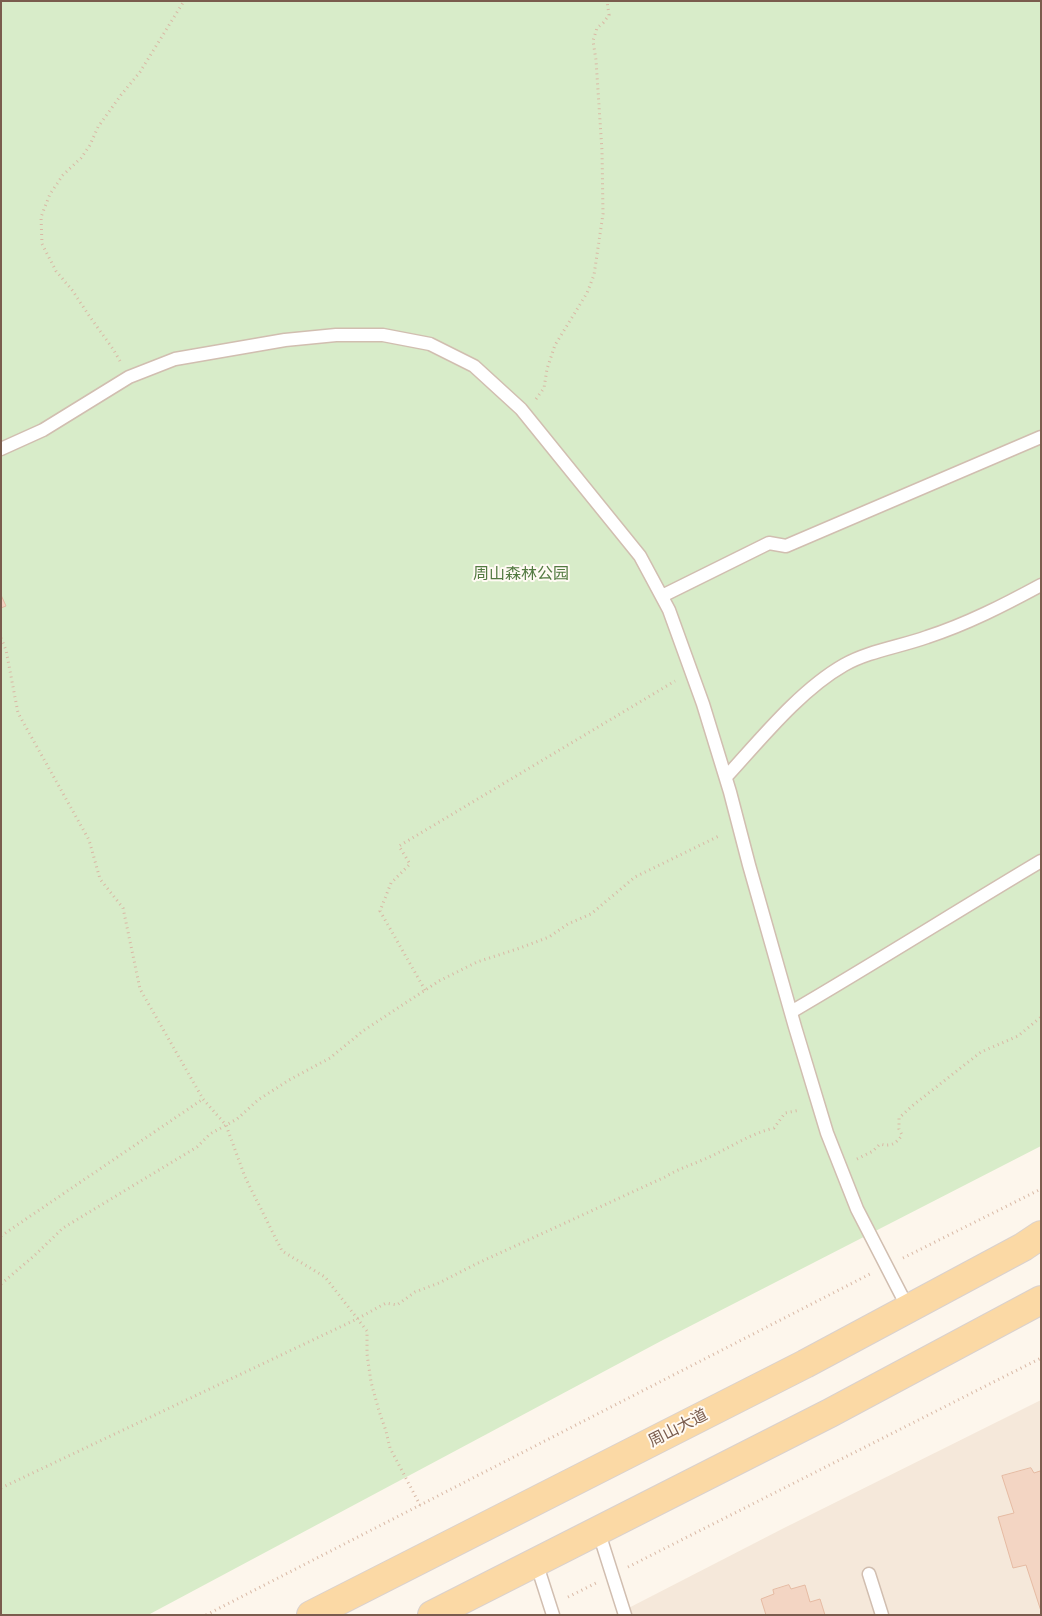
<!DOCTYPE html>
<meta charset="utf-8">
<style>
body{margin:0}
#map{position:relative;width:1042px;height:1616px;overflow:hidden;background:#fdf6ec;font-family:"Public Sans",sans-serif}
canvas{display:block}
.frame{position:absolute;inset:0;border:2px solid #7a5c4d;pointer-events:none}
</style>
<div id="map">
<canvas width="1042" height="1616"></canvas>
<div class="frame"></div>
</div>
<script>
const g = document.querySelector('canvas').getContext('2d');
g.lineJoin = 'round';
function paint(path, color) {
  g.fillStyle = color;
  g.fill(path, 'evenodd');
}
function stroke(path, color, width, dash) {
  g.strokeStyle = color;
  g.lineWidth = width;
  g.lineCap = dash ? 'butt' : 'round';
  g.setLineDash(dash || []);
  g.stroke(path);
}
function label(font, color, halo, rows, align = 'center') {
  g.font = font + ' "Public Sans","Noto Sans SC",sans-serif';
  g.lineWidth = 4;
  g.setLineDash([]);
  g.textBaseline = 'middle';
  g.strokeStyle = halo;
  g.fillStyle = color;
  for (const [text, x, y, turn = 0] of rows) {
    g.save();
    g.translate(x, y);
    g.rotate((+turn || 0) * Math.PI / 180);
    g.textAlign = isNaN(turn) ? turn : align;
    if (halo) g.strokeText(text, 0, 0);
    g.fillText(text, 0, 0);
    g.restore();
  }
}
paint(new Path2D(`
 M1041,1400V1615H615L784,1528Z`), '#f5e8da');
paint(new Path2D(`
 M1,1H1041V1146L661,1341L148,1615H1Z`), '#d8ecc9');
const building = new Path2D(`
 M1,595L6,606L1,608Z
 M1031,1468L1034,1473L1040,1471L1041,1474V1611L1026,1565L1013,1568L998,1517L1014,1513L1002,1476Z
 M789,1585L791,1589L805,1585L810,1602L820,1599L825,1615H766L761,1599L774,1594L773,1590Z`);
paint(building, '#f3d5c3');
stroke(building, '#e6bba3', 1);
const lane = new Path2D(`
 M1,449L43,430L129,377L175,359L285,340L336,335H383L430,344L474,366L521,409L640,556L669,610L703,704L730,792L749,865L795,1027L827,1133L857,1209L908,1308
 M662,596L769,543L786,546L1041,437
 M726,777C760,740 800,690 844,665C869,651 899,647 927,637C967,624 1004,605 1041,585
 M791,1012C875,963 957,911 1041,861
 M598,1530L625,1615
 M536,1562L553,1615
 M869,1574L882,1615`);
const primary = new Path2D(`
 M311,1615L805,1364L1023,1247L1041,1235
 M432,1615L830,1413L1041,1300`);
stroke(lane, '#d1beb0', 15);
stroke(primary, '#dad1cd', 30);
stroke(new Path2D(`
 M120,361L113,349L90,317L72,290L56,271L42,244L41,217L50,194L63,175L81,158L90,145L98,127L121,95L140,72L184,1
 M536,399L544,388L547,369L555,345L587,293L594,275L603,214L602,151L596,60L593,41L597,28L603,23L609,15L607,1
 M1,638L6,650L18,713L89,840L100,879L123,908L140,989L203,1099L226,1125L245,1177L282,1251L325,1277L367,1331V1354L371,1382L379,1411L386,1431L390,1448L420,1505
 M425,990L380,911L391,883L410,864L399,846L675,681
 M857,1159L873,1151L880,1144C890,1147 896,1144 902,1135L899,1129V1118L912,1106L981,1052L1018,1036L1041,1017
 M1,1236L203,1099
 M903,1258L1041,1189
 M1,1284L35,1255L63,1228L197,1147L210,1134L237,1119L258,1100L289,1080L330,1058L363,1031L439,981L477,962L520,948L549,937L568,924L591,914L635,877L721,835
 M1,1488L357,1319L386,1303L397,1305L415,1292L439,1283L476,1264L665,1177C678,1169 691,1165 705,1159C728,1149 749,1134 774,1128L785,1113L800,1110
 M628,1567L1041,1358
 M568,1597L596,1583
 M206,1615L870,1274`), '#d9b8a5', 3, [1, 4]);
stroke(lane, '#fff', 12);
stroke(primary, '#fbd9a5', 28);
label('16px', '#537a41', '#fffaf3', [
 ["周山森林公园",521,574]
]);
label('16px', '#7a5c4d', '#fffaf3', [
 ["周山大道",678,1428,-27]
]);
</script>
